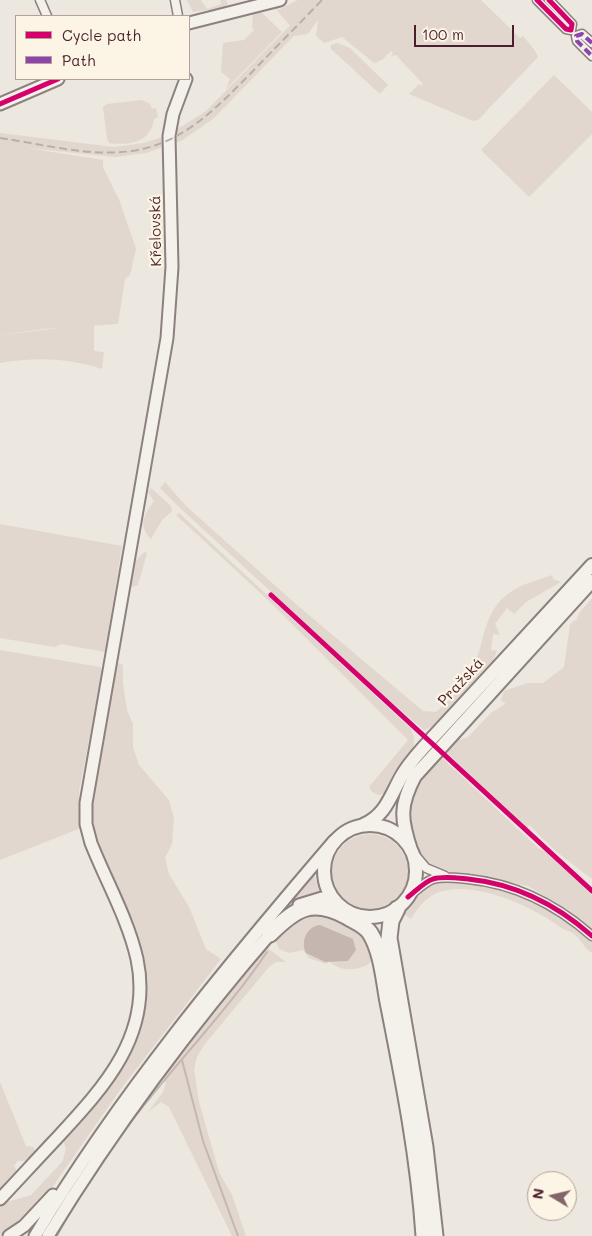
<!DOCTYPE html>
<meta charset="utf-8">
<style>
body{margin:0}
#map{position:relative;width:592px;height:1236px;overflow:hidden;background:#ece7df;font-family:Mali,sans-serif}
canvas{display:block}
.legend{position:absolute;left:15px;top:15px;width:175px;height:65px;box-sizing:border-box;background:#fcf5e5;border:1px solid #b59f9b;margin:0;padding:6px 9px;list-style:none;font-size:15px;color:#4a1f2b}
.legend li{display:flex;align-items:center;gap:10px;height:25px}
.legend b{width:25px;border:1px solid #b59f9b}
.north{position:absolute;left:527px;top:1171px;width:50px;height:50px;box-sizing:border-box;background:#fcf5e5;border:1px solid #b59f9b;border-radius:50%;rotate:279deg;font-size:14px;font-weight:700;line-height:20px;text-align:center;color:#4a1f2b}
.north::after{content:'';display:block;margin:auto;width:18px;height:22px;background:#83656a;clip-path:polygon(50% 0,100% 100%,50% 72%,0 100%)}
.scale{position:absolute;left:414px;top:25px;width:100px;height:22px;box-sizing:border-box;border:2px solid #4a1f2b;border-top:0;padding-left:6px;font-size:15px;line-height:18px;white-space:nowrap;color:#4a1f2b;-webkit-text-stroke:4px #fcf5e5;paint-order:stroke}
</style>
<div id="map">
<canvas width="592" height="1236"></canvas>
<ul class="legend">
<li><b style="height:6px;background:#d6006c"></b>Cycle path</li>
<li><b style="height:6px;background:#8e44ad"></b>Path</li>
</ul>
<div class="north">N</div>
<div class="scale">100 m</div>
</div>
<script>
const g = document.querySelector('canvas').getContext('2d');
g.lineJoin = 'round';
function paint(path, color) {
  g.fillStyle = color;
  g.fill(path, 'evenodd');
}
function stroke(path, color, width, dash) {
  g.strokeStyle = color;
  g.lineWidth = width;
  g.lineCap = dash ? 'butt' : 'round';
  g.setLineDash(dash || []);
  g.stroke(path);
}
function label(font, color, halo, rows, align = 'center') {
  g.font = font + ' Mali,sans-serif';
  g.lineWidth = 4.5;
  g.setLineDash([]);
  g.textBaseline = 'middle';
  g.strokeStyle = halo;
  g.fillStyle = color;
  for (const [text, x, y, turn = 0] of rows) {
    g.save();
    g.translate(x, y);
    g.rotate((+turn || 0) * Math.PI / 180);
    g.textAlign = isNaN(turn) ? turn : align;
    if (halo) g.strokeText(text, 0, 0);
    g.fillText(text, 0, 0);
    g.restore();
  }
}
paint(new Path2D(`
 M315,0H329L213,119L181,141L146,153L115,157L27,148L103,160V167L120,202L136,249L130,275L125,279L118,324L43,329L0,335V133L114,147L144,143L168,135L206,111Z
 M592,598V879L558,853L540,836L467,758L491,713L518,696L544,694L576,660L577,618L580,612Z`), '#e2d7ce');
paint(new Path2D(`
 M187,0H201L207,9L222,4L220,0H226L229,7L193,12Z
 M298,0H318L289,31L291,27L275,8L277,7L278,10Z
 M326,0H481L520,38L523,36L534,49L538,57L478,120L473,121L409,94L419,84L421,86L423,84L396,55L391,56L393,53L391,51L382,60L374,63L342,37L324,43L316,36L318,20L308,34L294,36L292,33L314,12L317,14V10Z
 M261,12L282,32L226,89L230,79L221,72L223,43L244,40L254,30L252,27L253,14Z
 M337,43L350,48L388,85L380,94L331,49V45Z
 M554,75L592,112V134L529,197L481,150Z
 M142,100L150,104L152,109L156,108L158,117L154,119C151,142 130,146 109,143L107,139L103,107L107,104Z
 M94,324V351L104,352L102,369C67,358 36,357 0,363V335Z
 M165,482L186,506L297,605L423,711L436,712C452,699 469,680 476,661C486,633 485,609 512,591C524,583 539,580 552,575L553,579L561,582L526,602L514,614L507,608L495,624L500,635L493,634L491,650L497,651L493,660L433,726L424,730L385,697L178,506L160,488Z
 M151,488L171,506L172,511L162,520L151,539C137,525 145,514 154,501L148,492Z
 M179,513L411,729C421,753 404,757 393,774C390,780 387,787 385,793L379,795L372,792L369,787L408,740L269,601L176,515Z
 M0,524L122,546L105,652L61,644L55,647L0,638Z
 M144,552L147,553L138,585L132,587L129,584L132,565Z
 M577,620C577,632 580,648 576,660C571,674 547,698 533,698L526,707L527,709L525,714L521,717V720L491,753L484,756L480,762L469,759L530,825L527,828L446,752L454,740L467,738L491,713L506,704L501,700L504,691L528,683H543L564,667L570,625L573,621Z
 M0,650L100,667L103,670L79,791L81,828L0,860Z
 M116,662L123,665V683L127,710L133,724V747L139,765L169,800L174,818L172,844L165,858L169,874L189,907L206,949L221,959L120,1090L42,1202L0,1235V1204L31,1195L62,1162L66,1149L62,1136L101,1098L120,1072L134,1043L144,980L93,836L90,816L91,793Z
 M439,755L538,848L546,852L592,895V929L566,909L528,886L473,875L440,872L426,864L409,830L408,803L424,772Z
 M332 872a38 38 0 1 1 76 0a38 38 0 1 1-76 0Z
 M314,873L319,891L289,908L286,905Z
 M449,881C504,886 551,903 592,941V953C584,949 582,940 574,934C570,931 564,930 560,927C532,906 466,875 431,896C422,902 416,911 411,919L404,914L428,885Z
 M321,909L364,931L373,958L369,964C356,971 340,972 329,961L326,964L309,958L303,950L289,953L279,949L275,939L290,920Z
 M265,946L286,962H276L269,967L204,1045L197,1057L194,1069L199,1102L219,1172L232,1195L246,1236H232L169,1107L161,1102L148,1112L163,1092L166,1083L162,1076L193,1034Z
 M0,1082L26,1146L33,1147L36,1153L27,1161H18L14,1166L17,1171L0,1189Z`), '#e1d7ce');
paint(new Path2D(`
 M320,925L353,939L356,950L348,961L325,962L306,953C300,942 307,926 320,925Z`), '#c6b6b0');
stroke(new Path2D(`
 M182,1060L203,1141L238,1236
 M57,1236C79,1195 106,1155 134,1118C177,1062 227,1011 267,952`), '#c6b6b0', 2);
const street = new Path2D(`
 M40,0L47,16
 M175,0L178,16
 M537,0L566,29L571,30L572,24L549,0
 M592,43L582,34L576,36L577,41L592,56
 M411,850L426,868L445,876
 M408,897C416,891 424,882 433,879C444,876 457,878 468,879C516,884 556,904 592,936`);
const secondary = new Path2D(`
 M189,23L280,0
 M0,104L58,79
 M299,905L322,898L339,905
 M0,1199C19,1179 38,1158 57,1138C104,1087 153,1035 137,959C128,919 106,881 91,843L86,824V803L167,338L172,267L169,136L173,114L186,79
 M9,1236L24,1226L53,1195
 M35,1236C121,1093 226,967 334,841
 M48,1236C115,1126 191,1025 275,928`);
const primary = new Path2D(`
 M324 871a46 46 0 1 1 92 0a46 46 0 1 1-92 0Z
 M363,825C385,816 390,797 401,777C407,766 415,757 423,748L592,565
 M411,850C401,820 399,806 415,776L592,581`);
const highway = new Path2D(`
 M397,909L391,921L389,938L425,1147L435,1236
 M270,934C296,908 312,898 346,916C355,922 364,924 370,933C383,954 384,984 389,1007C404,1083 419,1159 424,1236`);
stroke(street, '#8b817f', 11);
stroke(secondary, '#8b817f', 15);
stroke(primary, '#8b817f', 16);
stroke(highway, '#8b817f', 19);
stroke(street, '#f4f0ea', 8);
stroke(secondary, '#f4f0ea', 11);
stroke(primary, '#f4f0ea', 12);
stroke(highway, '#f4f0ea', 15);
stroke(new Path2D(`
 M0,138C42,144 89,157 132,151C185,143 217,107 253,71C276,47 299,24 322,0`), '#b6afac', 2, [8, 4]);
stroke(new Path2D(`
 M592,43L582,34L576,36L577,41L592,56`), '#8e44ad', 4, [8, 4]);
stroke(new Path2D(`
 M537,0L566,29L571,30L572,24L549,0
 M0,104L58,79
 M271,595L592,891
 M408,897C416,891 424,882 433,879C444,876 457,878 468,879C516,884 556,904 592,936`), '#d6006c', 5);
label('15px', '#4a1f2b', '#fcf5e5', [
 ["Křelovská",156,231,-91],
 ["Pražská",461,682,-47]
]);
</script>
